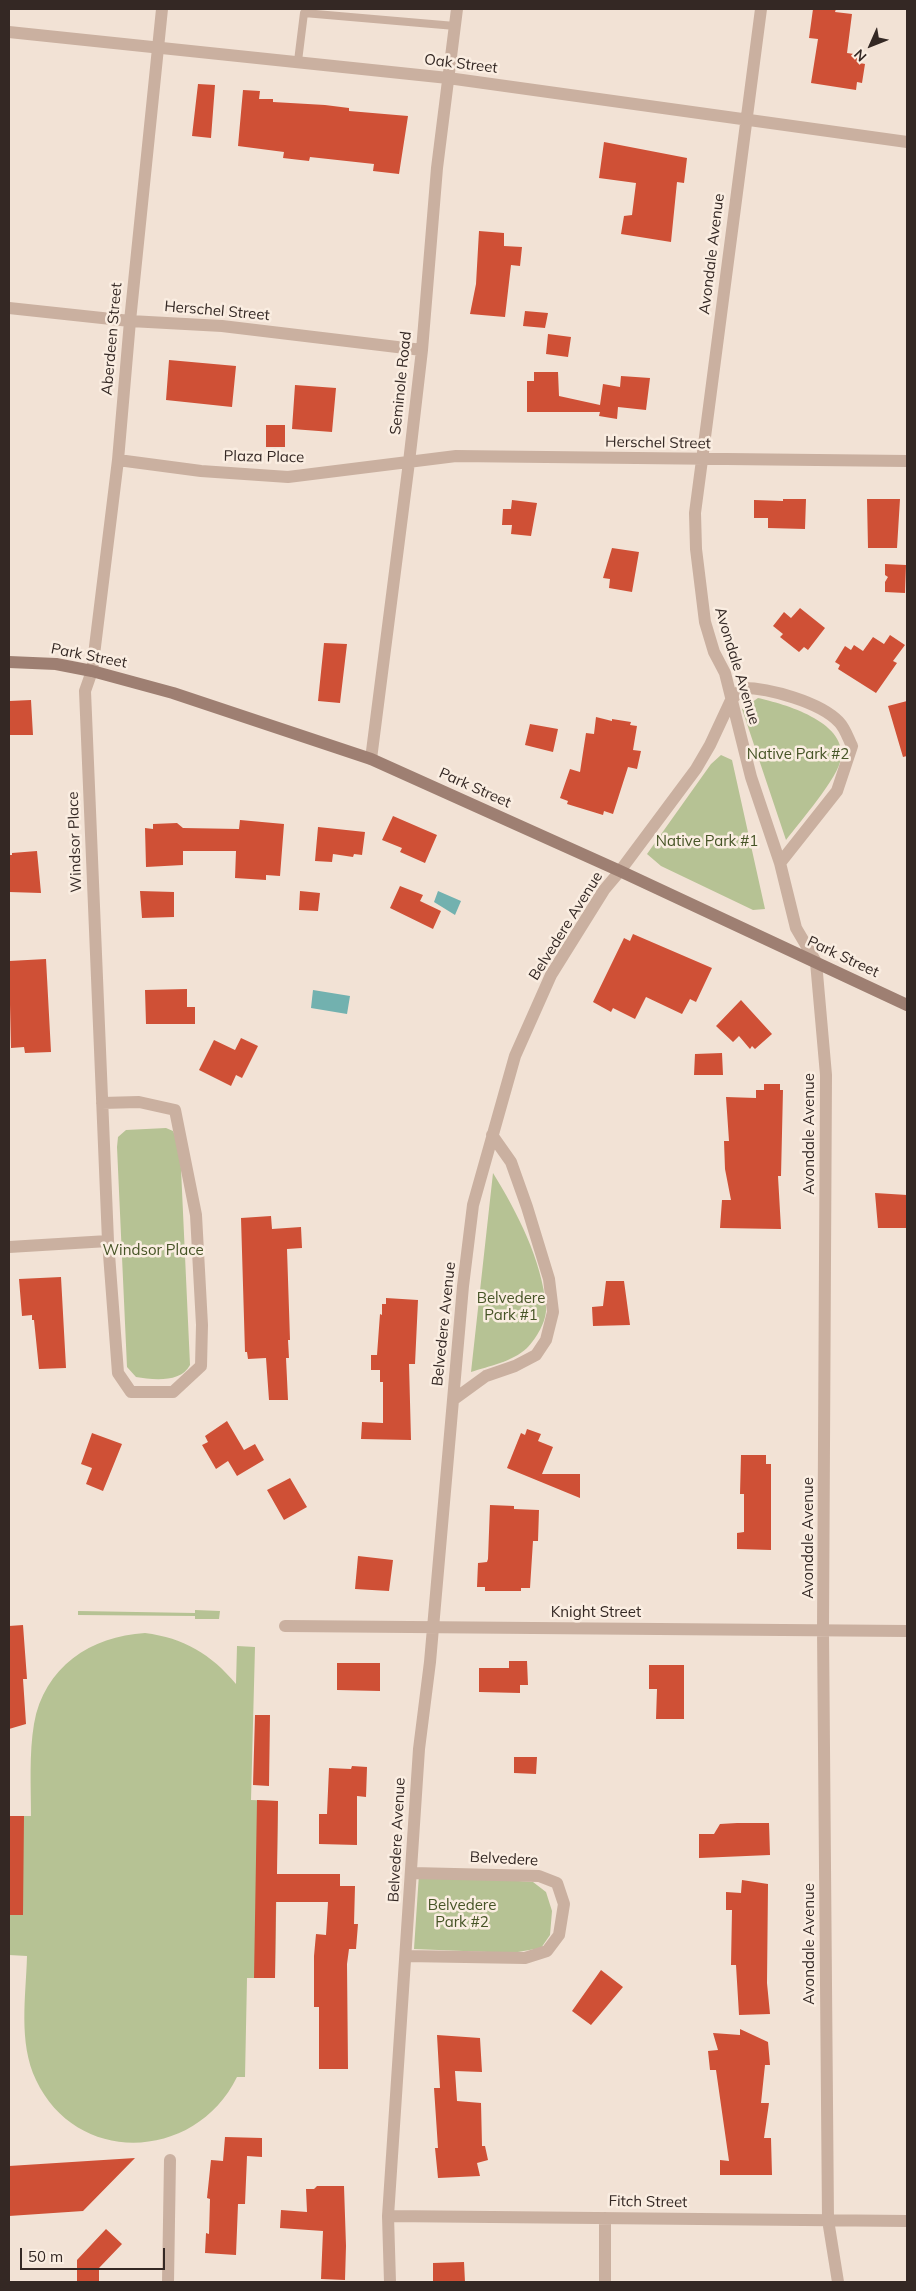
<!DOCTYPE html>
<style>
body{margin:0}
#map{position:relative;width:916px;height:2291px;overflow:hidden;background:#f2e2d5;font-family:Mulish,sans-serif}
canvas{display:block}
.frame{position:absolute;inset:0;border:10px solid #342824;pointer-events:none}
.north{position:absolute;left:846px;top:20px;width:50px;height:50px;-webkit-text-stroke:4px #faede1;paint-order:stroke;rotate:226deg;font-size:14px;font-weight:700;line-height:20px;text-align:center;color:#342824}
.north::after{content:'';display:block;margin:auto;width:18px;height:22px;background:#342824;clip-path:polygon(50% 0,100% 100%,50% 72%,0 100%)}
.scale{position:absolute;left:20px;top:2248px;width:145px;height:22px;box-sizing:border-box;border:2px solid #342824;border-top:0;padding-left:6px;font-size:15px;line-height:18px;white-space:nowrap;color:#342824;-webkit-text-stroke:4px #faede1;paint-order:stroke}
</style>
<div id="map">
<canvas width="916" height="2291"></canvas>
<div class="frame"></div>
<div class="north">N</div>
<div class="scale">50 m</div>
</div>
<script>
const g = document.querySelector('canvas').getContext('2d');
g.lineJoin = 'round';
function paint(path, color) {
  g.fillStyle = color;
  g.fill(path, 'evenodd');
}
function stroke(path, color, width, dash) {
  g.strokeStyle = color;
  g.lineWidth = width;
  g.lineCap = dash ? 'butt' : 'round';
  g.setLineDash(dash || []);
  g.stroke(path);
}
function label(font, color, halo, rows, align = 'center') {
  g.font = font + ' Mulish,sans-serif';
  g.lineWidth = 5;
  g.setLineDash([]);
  g.textBaseline = 'middle';
  g.strokeStyle = halo;
  g.fillStyle = color;
  for (const [text, x, y, turn = 0] of rows) {
    g.save();
    g.translate(x, y);
    g.rotate((+turn || 0) * Math.PI / 180);
    g.textAlign = isNaN(turn) ? turn : align;
    if (halo) g.strokeText(text, 0, 0);
    g.fillText(text, 0, 0);
    g.restore();
  }
}
paint(new Path2D(`
 M758,698C784,704 846,721 841,758C839,777 799,823 786,840L742,709Z
 M721,755L732,760L765,909L753,910L661,866L647,854L711,764Z
 M166,1128L173,1131L180,1147L190,1365C181,1383 153,1380 136,1377L127,1367L117,1147L118,1137L126,1130Z
 M493,1173C517,1212 542,1260 546,1307C547,1321 536,1339 527,1348C512,1362 489,1366 471,1372Z
 M195,1610L220,1611L219,1619H195V1616L78,1615V1611L195,1613Z
 M145,1633C184,1638 211,1654 236,1684L237,1646L255,1647L251,1800L278,1801L275,1978H247L245,2077H237C196,2161 77,2167 36,2080C18,2042 26,1996 27,1956L9,1955V1816H31C31,1786 29,1754 34,1724C44,1667 91,1636 145,1633Z
 M419,1874L533,1882L546,1892L552,1911L550,1935L541,1948L512,1953L414,1949Z`), '#b6c294');
paint(new Path2D(`
 M438,891L461,901L455,915L434,902Z
 M313,990L350,996L347,1014L311,1008Z`), '#72b1af');
paint(new Path2D(`
 M813,9H836L835,12L852,14L847,53L861,55L860,63L865,64L862,83L857,82L856,90L811,83L818,39L809,38Z
 M198,84L215,85L211,138L192,136Z
 M243,90L260,91L259,99H273V102L325,105L349,108V111L408,116L399,174L373,171L374,164L310,157L309,161L283,158L284,152L238,146Z
 M604,142L687,158L684,183L677,182L671,242L621,234L624,216L632,215L636,183L599,178Z
 M479,231L504,233V246L522,247L520,266L511,265L505,317L470,314L476,284Z
 M525,311L548,313L545,328L523,326Z
 M548,334L571,337L568,357L546,354Z
 M169,360L236,366L232,407L166,400Z
 M534,372H558L559,396L600,405L603,384L620,387L621,376L650,378L646,410L618,407L617,419L599,416L600,412H527V381H534Z
 M295,385L336,388L332,432L292,429Z
 M266,425H285V447H266Z
 M783,499H806L805,529L768,528V518H754V500L783,501Z
 M867,499H900L897,548H868Z
 M512,500L537,503L531,536L511,534L512,525H502L503,509H511Z
 M612,548L639,552L632,592L609,588L610,579L603,578Z
 M885,564L906,565L905,593L885,592V582L888,577L885,575Z
 M800,608L825,628L808,650L804,647L799,652L780,637L783,634L773,626L784,612L791,618Z
 M890,635L905,645L893,661L897,663L876,693L838,669L840,665L835,662L845,646L851,650L854,645L863,651L873,637L884,644Z
 M324,643L347,644L340,703L318,701Z
 M31,700L33,735H9V701Z
 M907,701V756L903,757L888,706Z
 M596,717L612,721V719L631,722L630,725L637,726L633,750L641,751L637,769L628,767L613,814L604,811L603,815L567,804L568,801L560,798L570,769L580,772L586,733L594,734Z
 M530,724L558,729L553,752L525,745Z
 M393,816L437,835L425,863L400,852L402,848L382,840Z
 M240,820L284,824L280,876L266,875V880L235,878L236,851H183V865L146,867L145,828L153,829V824L177,823L183,828L239,829Z
 M318,827L365,832L362,855L354,854L353,857L333,854L332,862L315,861Z
 M37,851L41,893L9,892V855H12V853Z
 M400,886L423,895L420,901L441,911L433,929L390,908Z
 M140,891L174,892V917L142,918Z
 M300,891L320,893L318,911L299,910Z
 M633,934L712,968L696,1002L690,999L682,1014L646,997L635,1019L613,1008L611,1012L593,1002L624,938L630,941Z
 M46,959L51,1052L25,1053L24,1047L11,1048L9,961Z
 M187,989V1007H195V1024H146L145,990Z
 M741,1000L772,1034L755,1049L752,1046L750,1049L739,1036L733,1042L716,1026Z
 M241,1038L258,1046L242,1078L236,1075L231,1086L199,1070L214,1040L235,1050Z
 M722,1053L723,1075H694L695,1054Z
 M764,1084H780V1090H783L781,1176H778L781,1229L720,1228L722,1200H731L725,1169L724,1141H729L726,1097L756,1098V1090H764Z
 M875,1193L907,1195V1228H878Z
 M271,1216L272,1229L301,1227L302,1248L287,1249L290,1340H288L289,1358H286L288,1400H269L266,1358L248,1359L247,1352H245L241,1218Z
 M61,1277L66,1368L39,1369L34,1320H32V1315L22,1316L19,1279Z
 M606,1281H624L630,1325L593,1326L592,1307L603,1306Z
 M386,1298L418,1300L415,1364H409L411,1440L361,1439L362,1422L383,1423V1382H380V1370H371V1355H377L380,1314L382,1315V1304H386Z
 M227,1421L244,1450L255,1444L264,1460L237,1476L228,1461L216,1469L202,1445L208,1442L205,1436Z
 M527,1429L541,1434L538,1441L553,1447L542,1474H580V1498L507,1468L521,1433L525,1435Z
 M92,1433L122,1444L103,1491L86,1484L92,1468L81,1464Z
 M741,1455H766V1464H771V1550L737,1549V1533L744,1532V1494H740Z
 M290,1478L307,1507L284,1520L267,1490Z
 M490,1505L514,1506V1509L539,1510L538,1541H533L530,1588H521V1591H485V1587H477L478,1563L487,1562L488,1559Z
 M358,1556L393,1560L389,1591L355,1589Z
 M23,1625L27,1679H23L26,1724L9,1729V1626Z
 M509,1661H527L528,1685H520V1693L479,1692V1668H509Z
 M337,1663H380V1691L337,1690Z
 M649,1665H684V1719H656L657,1689H649Z
 M255,1715H270L269,1786L253,1785Z
 M514,1757H537L536,1774L514,1773Z
 M352,1766L367,1767L366,1797L357,1796V1845L319,1844V1814H327L329,1768L351,1769Z
 M257,1800L278,1801L277,1874H340V1886H355L354,1924H358L356,1949H349L347,1964L348,2069H319V2007H314V1956L316,1934L326,1935L328,1902H276L275,1978H254Z
 M9,1816H24L23,1915H9Z
 M737,1823H769L770,1855L699,1858V1834H714L720,1824Z
 M742,1880L768,1884L767,1983L770,2014L739,2015L736,1965H731L732,1910H726V1892L741,1893Z
 M601,1970L623,1987L591,2025L572,2011Z
 M740,2029L768,2042L770,2065H765L761,2103H769L764,2138H771L772,2175H720V2160L729,2161L716,2070H710L708,2051L718,2050L713,2033L740,2035Z
 M437,2035L480,2038L482,2072L455,2071L457,2101L481,2103L482,2146H485L488,2160L477,2163L480,2176L438,2178L435,2148H438L434,2088H440Z
 M225,2137L262,2138V2157L247,2156L245,2204H238L236,2255L205,2253L206,2233L209,2234L210,2199L207,2198L211,2160L223,2161Z
 M135,2158L83,2211L9,2216V2166Z
 M317,2186H344L346,2246L345,2280L321,2279L323,2231L280,2228L281,2210L307,2212L306,2189H314Z
 M106,2229L122,2244L99,2268V2282H77V2260Z
 M464,2262L465,2282H433V2263Z`), '#cf5036');
stroke(new Path2D(`
 M298,61L304,13L455,26`), '#cab0a0', 8);
stroke(new Path2D(`
 M761,9L702,460L695,513L696,549L705,622L714,652L725,673L751,777L780,863L796,928L816,962L826,1075L823,1630L828,2220L838,2282
 M9,32L448,78L907,142
 M9,308L130,321L222,326L422,350
 M118,460L201,471L288,477L456,456L907,461
 M371,759L409,462L422,350L437,168L457,9
 M102,1103L139,1102L175,1110L196,1215L202,1325L201,1366L173,1392H131L118,1373L108,1241L85,691L92,671L118,460L130,321L162,9
 M9,1247L108,1241
 M453,1400L486,1376L515,1366L536,1355L546,1340L553,1312L549,1279L527,1207L511,1162L492,1135
 M285,1626L907,1631
 M406,1956L525,1958L547,1951L559,1935L564,1904L557,1883L539,1876L412,1873
 M388,2216L907,2221
 M605,2218V2282
 M168,2282L170,2160
 M390,2282L388,2216L419,1749L430,1662L463,1286L473,1205L515,1056L551,975L604,890L620,871L696,769L710,745L731,700L743,688C769,688 820,702 839,722C845,728 848,738 852,746L837,791L780,863`), '#cab0a0', 12);
stroke(new Path2D(`
 M9,662L56,664L92,671L173,693L371,759L620,871L907,1005`), '#9e7f72', 12);
label('15px', '#342824', '#faede1', [
 ["Oak Street",461,64,7],
 ["Avondale Avenue",712,254,-83],
 ["Herschel Street",217,311,5],
 ["Aberdeen Street",112,339,-85],
 ["Seminole Road",401,383,-84],
 ["Herschel Street",658,443,1],
 ["Plaza Place",264,457,1],
 ["Park Street",89,656,11],
 ["Avondale Avenue",737,666,73],
 ["Park Street",475,788,24],
 ["Windsor Place",75,842,-92],
 ["Belvedere Avenue",566,926,-58],
 ["Park Street",843,957,25],
 ["Avondale Avenue",809,1134,-90],
 ["Belvedere Avenue",444,1324,-84],
 ["Avondale Avenue",808,1538,-90],
 ["Knight Street",596,1612],
 ["Belvedere Avenue",397,1840,-87],
 ["Belvedere",504,1859,3],
 ["Avondale Avenue",809,1944,-90],
 ["Fitch Street",648,2202,1]
]);
label('15px', '#465426', '#faede1', [
 ["Native Park #2",798,754],
 ["Native Park #1",707,841],
 ["Windsor Place",153,1250],
 ["Belvedere",511,1298],
 ["Park #1",511,1315],
 ["Belvedere",462,1905],
 ["Park #2",462,1922]
]);
</script>
